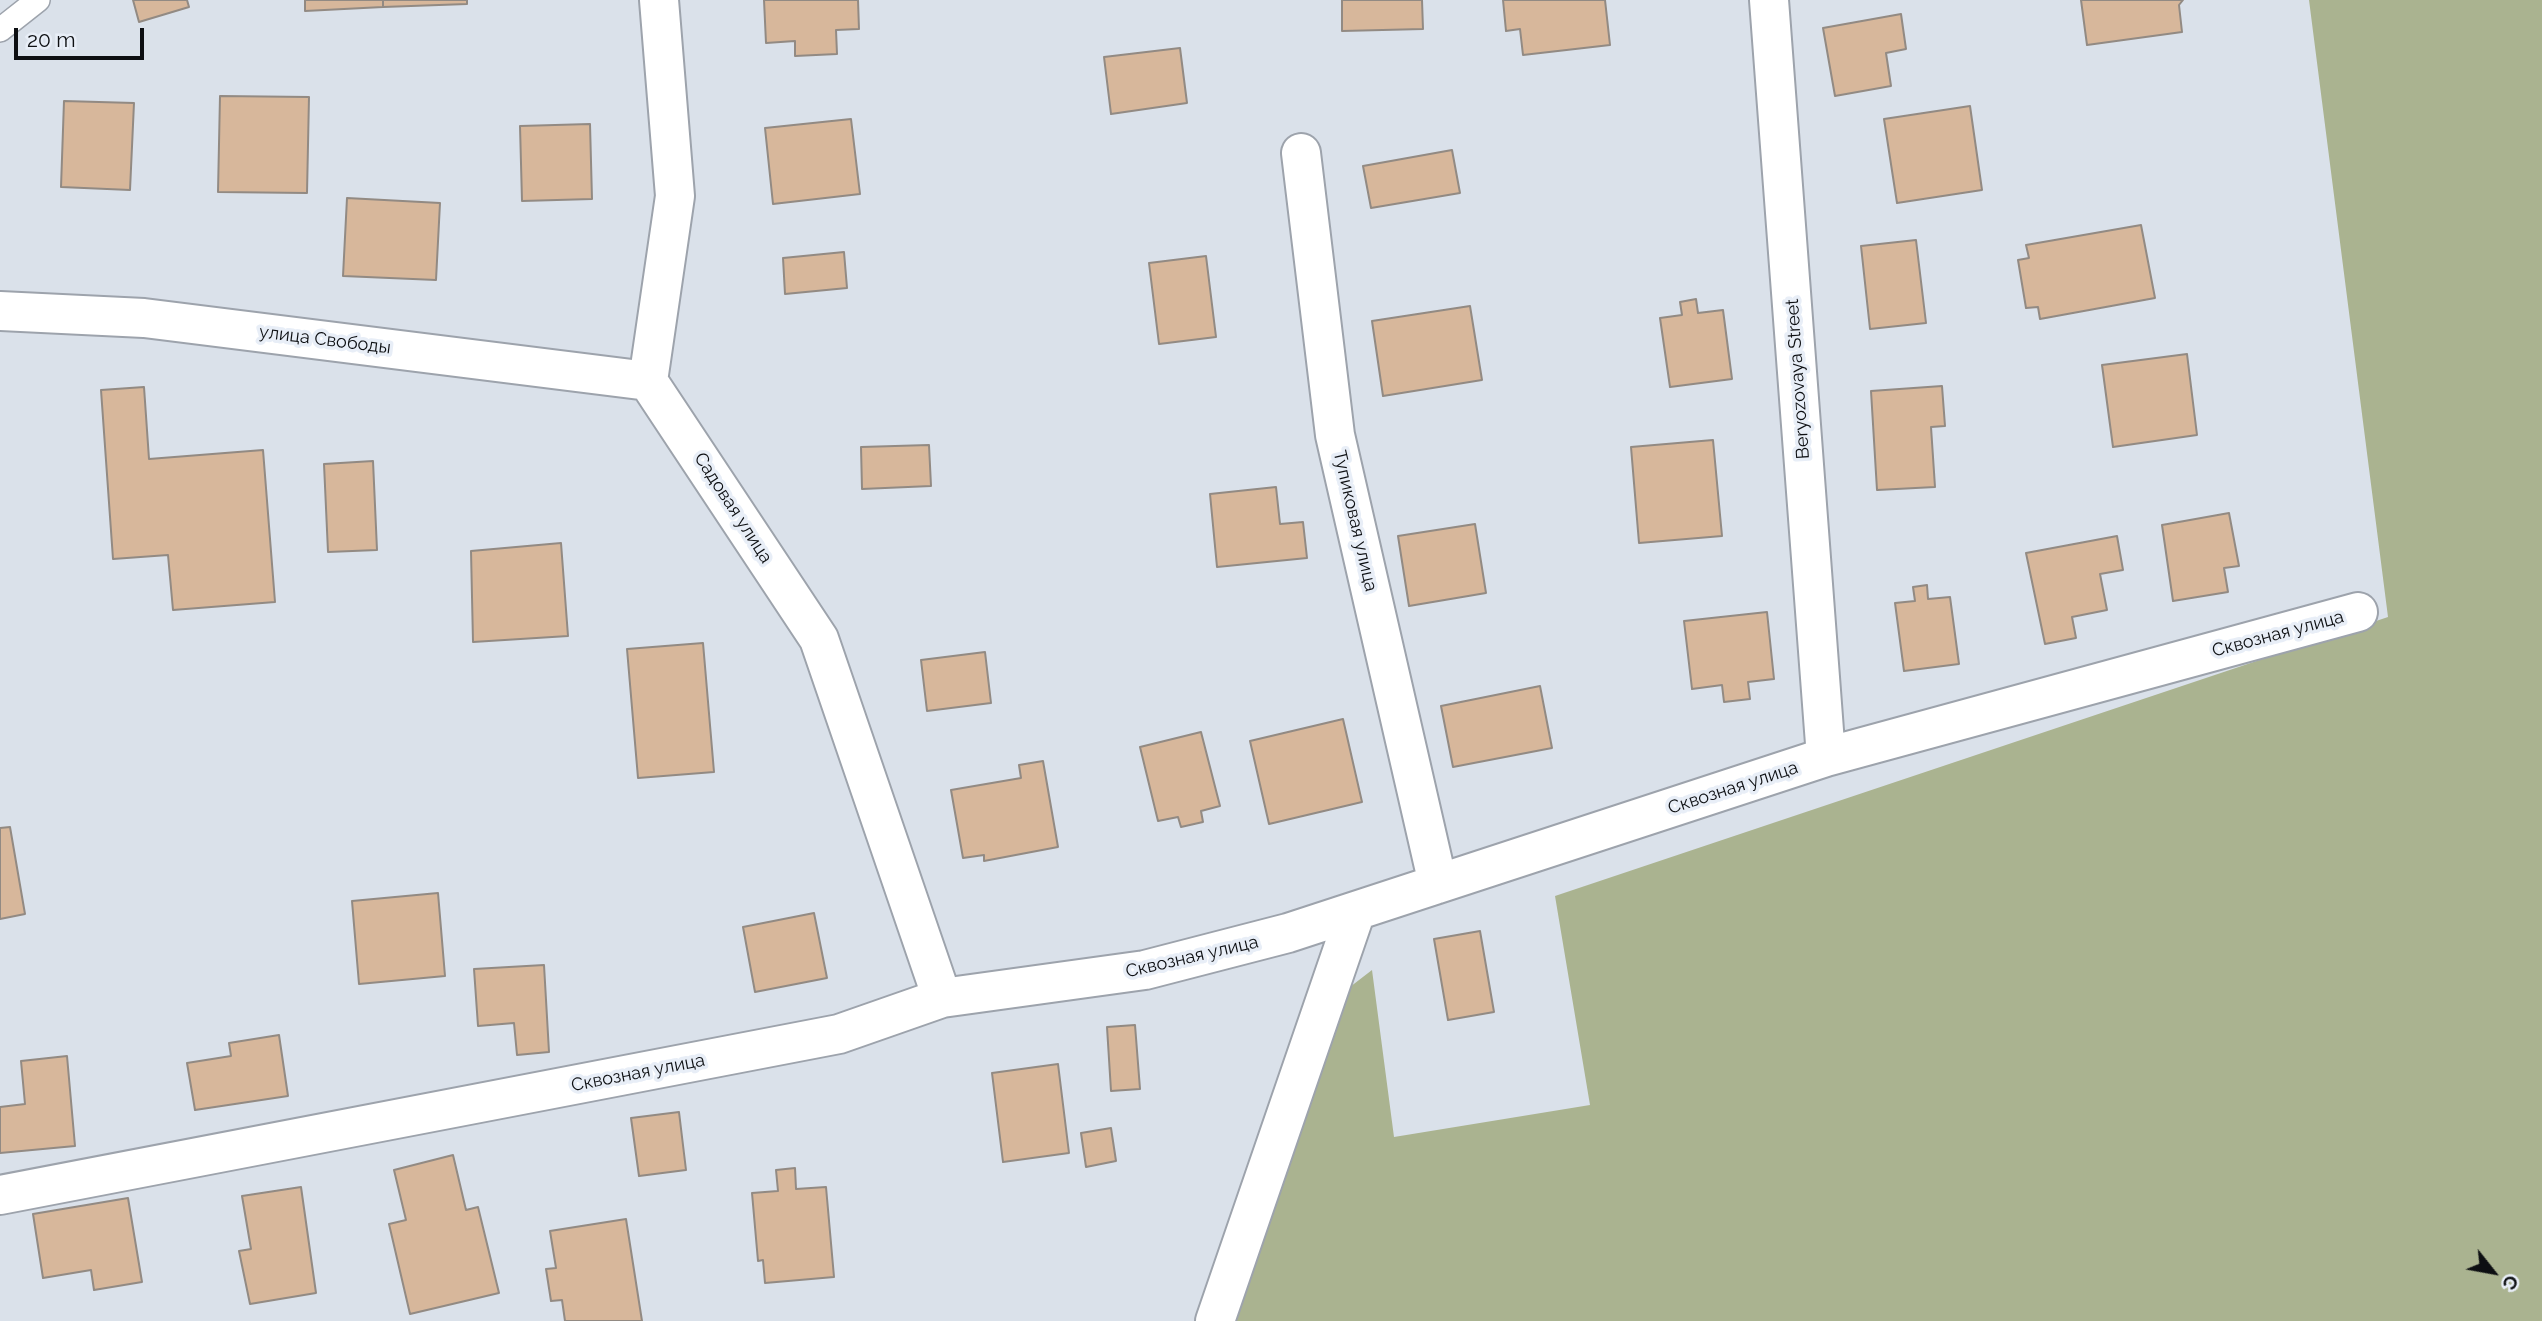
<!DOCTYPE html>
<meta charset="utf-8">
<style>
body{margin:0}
#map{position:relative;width:2542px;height:1321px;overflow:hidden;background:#dae1ea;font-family:Raleway,sans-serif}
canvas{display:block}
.north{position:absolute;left:2458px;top:1237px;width:70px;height:70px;-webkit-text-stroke:5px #e8eef7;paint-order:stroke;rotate:121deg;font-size:19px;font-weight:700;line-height:28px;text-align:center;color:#0d0f12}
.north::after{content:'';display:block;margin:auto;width:24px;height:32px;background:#0d0f12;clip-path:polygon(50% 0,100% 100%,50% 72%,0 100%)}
.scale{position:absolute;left:14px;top:28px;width:130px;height:32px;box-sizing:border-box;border:4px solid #0d0f12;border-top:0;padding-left:9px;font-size:21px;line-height:24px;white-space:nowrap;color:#0d0f12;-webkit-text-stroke:5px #e8eef7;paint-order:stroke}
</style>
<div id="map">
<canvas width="2542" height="1321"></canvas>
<div class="north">С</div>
<div class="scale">20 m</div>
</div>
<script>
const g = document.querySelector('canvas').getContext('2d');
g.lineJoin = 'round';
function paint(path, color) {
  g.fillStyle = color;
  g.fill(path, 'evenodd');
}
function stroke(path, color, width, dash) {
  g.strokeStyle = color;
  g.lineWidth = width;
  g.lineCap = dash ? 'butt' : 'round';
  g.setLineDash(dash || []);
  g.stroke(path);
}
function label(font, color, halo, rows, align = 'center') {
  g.font = font + ' Raleway,sans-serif';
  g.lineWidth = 7;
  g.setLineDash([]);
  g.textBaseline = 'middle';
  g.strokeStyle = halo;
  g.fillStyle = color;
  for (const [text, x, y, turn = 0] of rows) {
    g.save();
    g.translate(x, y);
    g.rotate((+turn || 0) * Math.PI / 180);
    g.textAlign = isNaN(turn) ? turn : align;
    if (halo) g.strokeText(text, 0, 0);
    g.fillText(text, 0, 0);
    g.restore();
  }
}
paint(new Path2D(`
 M2309,0H2542V1321H1195L1337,997L1372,970L1394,1137L1590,1105L1555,896L2388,617Z`), '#aab390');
const building = new Path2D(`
 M133,0H187L189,7L139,22Z
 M305,0H383V7L305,11Z
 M383,0H467V4L383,7Z
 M764,0H858L859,29L836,30L837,54L795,56V41L766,43Z
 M1342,0H1422L1423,29L1342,31Z
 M1503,0H1605L1610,45L1523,55L1520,29L1506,31Z
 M2081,0H2183L2179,5L2182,32L2087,45Z
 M1901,14L1906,49L1886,53L1891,86L1835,96L1823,28Z
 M1180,48L1187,103L1111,114L1104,57Z
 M220,96L309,97L307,193L218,192Z
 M64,101L134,103L130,190L61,187Z
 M1970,106L1982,190L1897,203L1884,119Z
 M851,119L860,194L773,204L765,128Z
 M590,124L592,199L522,201L520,126Z
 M1452,150L1460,193L1371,208L1363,166Z
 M347,198L440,203L436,280L343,276Z
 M2141,225L2155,298L2040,319L2038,307L2026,308L2018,260L2029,258L2026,245Z
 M1916,240L1926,323L1870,329L1861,246Z
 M844,252L847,288L785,294L783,258Z
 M1206,256L1216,337L1159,344L1149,263Z
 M1696,299L1698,313L1723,310L1732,379L1670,387L1660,318L1682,315L1680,302Z
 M1470,306L1482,380L1383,396L1372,321Z
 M2187,354L2197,435L2113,447L2102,365Z
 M1942,386L1945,426L1931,427L1935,487L1877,490L1871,391Z
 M144,387L149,459L263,450L275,602L173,610L168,555L113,559L101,390Z
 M1713,440L1722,536L1639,543L1631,447Z
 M929,445L931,486L862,489L861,447Z
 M373,461L377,550L328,552L324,464Z
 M1276,487L1280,524L1303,522L1307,558L1217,567L1210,494Z
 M2229,513L2239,566L2224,568L2228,592L2173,601L2162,525Z
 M1475,524L1486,593L1409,606L1398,536Z
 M2117,536L2123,570L2100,574L2107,610L2072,617L2076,638L2045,644L2026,553Z
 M561,543L568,636L473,642L471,551Z
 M1927,585L1928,599L1950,597L1959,664L1904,671L1895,603L1915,601L1913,587Z
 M1767,612L1774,679L1748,682L1750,699L1724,702L1722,685L1692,689L1684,621Z
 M703,643L714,772L638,778L627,649Z
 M985,652L991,703L927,711L921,660Z
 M1540,686L1552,748L1453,767L1441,706Z
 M1343,719L1362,802L1269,824L1250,741Z
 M1201,732L1220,806L1201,811L1203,822L1181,827L1178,817L1158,821L1140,747Z
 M1043,761L1058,847L984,861V855L963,858L951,790L1021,778L1019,765Z
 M10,827L25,914L0,919V828Z
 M438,893L445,976L359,984L352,901Z
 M814,913L827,978L755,992L743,927Z
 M1480,931L1494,1012L1448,1020L1434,939Z
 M544,965L549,1052L517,1055L514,1023L478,1026L474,969Z
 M1135,1025L1140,1089L1111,1091L1107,1027Z
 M279,1035L288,1096L195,1110L187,1063L231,1056L229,1043Z
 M67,1056L75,1146L0,1153V1107L25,1104L21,1061Z
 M1058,1064L1069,1153L1003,1162L992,1073Z
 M679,1112L686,1170L639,1176L631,1118Z
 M1111,1128L1116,1161L1086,1167L1081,1133Z
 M453,1155L466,1210L478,1207L499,1293L410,1314L389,1224L406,1220L394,1170Z
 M795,1168L796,1189L826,1187L834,1277L765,1283L763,1260L758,1261L752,1193L778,1191L776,1170Z
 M301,1187L316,1293L250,1304L239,1251L251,1249L242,1196Z
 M128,1198L142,1282L94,1290L91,1270L43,1278L33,1214Z
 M626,1219L642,1321H565L562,1300L551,1301L546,1269L556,1268L550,1231Z`);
paint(building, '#d7b79b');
stroke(building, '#928a83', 2);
const lane = new Path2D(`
 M0,30L38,0`);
const street = new Path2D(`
 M659,0L675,196L648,381L819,639L942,998
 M1769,0L1826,757
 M1301,153L1335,435L1438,884
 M0,311L144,318L648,381
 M0,1195L839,1034L942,998L1145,970L1288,933L1826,757L2358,612
 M1215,1321L1356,911`);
stroke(lane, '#9da3ac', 26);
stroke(street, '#9da3ac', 42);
stroke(lane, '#fff', 23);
stroke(street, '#fff', 38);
label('18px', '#0d0f12', '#e8eef7', [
 ["улица Свободы",325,340,7],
 ["Beryozovaya Street",1798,379,-94],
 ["Садовая улица",733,508,57],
 ["Тупиковая улица",1355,521,77],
 ["Сквозная улица",2278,634,-15],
 ["Сквозная улица",1733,788,-18],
 ["Сквозная улица",1192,957,-13],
 ["Сквозная улица",638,1073,-11]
]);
</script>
